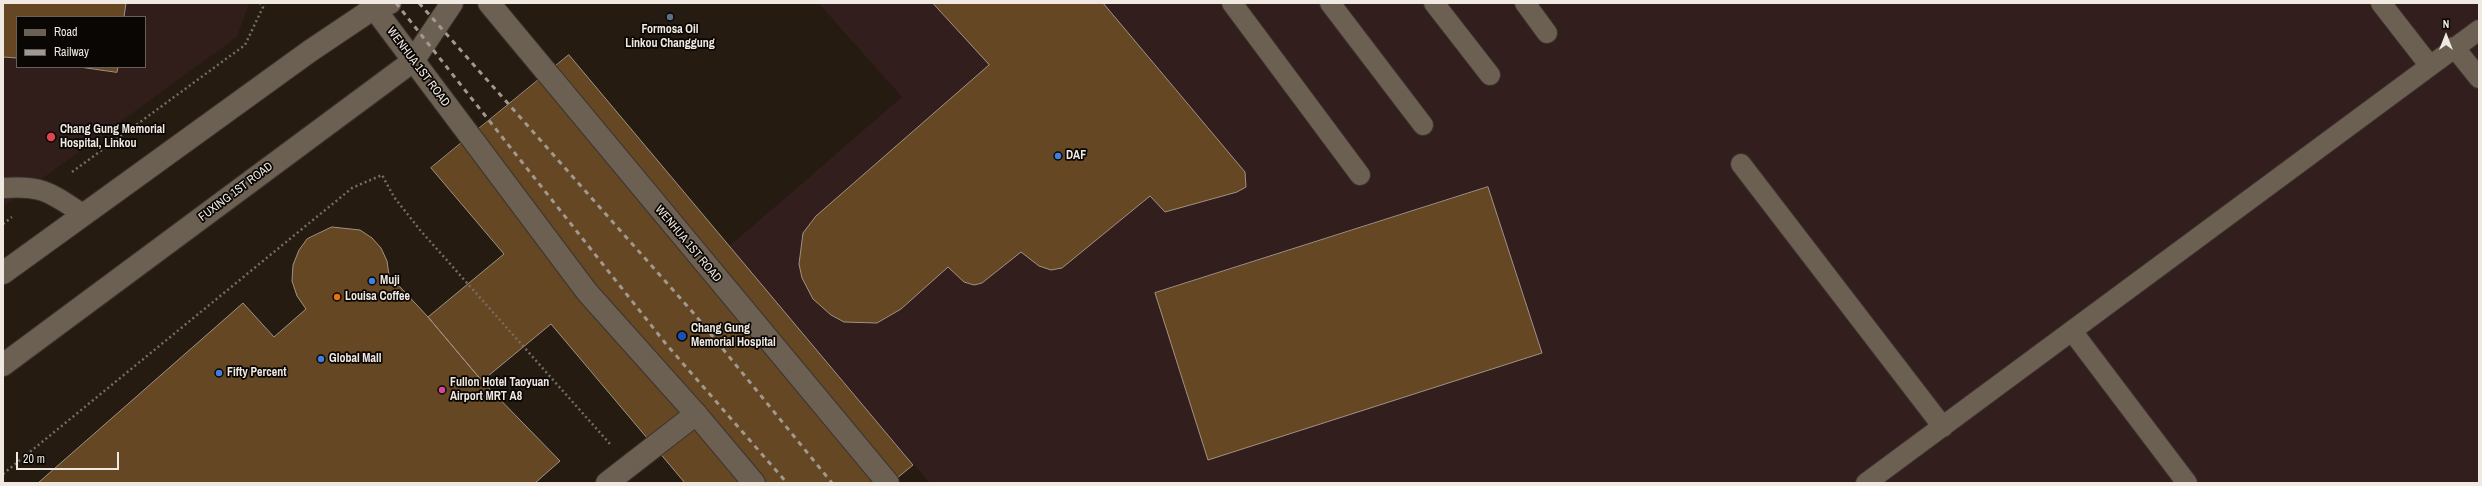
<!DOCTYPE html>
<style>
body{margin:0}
#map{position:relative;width:2482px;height:486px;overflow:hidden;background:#251b10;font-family:"Archivo Narrow",sans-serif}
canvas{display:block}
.frame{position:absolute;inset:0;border:4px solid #f0e9e2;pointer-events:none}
.legend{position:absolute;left:16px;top:16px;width:130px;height:52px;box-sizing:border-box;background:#0a0603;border:1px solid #66615c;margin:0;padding:5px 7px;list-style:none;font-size:12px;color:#f0e9e2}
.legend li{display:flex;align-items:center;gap:8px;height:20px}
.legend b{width:20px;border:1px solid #66615c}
.north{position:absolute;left:2426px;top:16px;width:40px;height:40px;-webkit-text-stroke:3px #0a0603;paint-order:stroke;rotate:0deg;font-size:11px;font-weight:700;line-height:16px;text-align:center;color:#f0e9e2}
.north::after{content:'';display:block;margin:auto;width:14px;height:18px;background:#f0e9e2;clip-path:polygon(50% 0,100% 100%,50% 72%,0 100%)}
.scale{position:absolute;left:16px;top:452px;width:103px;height:18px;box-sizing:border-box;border:2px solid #f0e9e2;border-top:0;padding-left:5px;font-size:12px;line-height:14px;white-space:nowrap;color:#f0e9e2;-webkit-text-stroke:3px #0a0603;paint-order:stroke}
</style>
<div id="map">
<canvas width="2482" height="486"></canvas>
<div class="frame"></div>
<ul class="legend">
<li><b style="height:5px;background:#6c6053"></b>Road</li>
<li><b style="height:5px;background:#a19991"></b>Railway</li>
</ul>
<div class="north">N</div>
<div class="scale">20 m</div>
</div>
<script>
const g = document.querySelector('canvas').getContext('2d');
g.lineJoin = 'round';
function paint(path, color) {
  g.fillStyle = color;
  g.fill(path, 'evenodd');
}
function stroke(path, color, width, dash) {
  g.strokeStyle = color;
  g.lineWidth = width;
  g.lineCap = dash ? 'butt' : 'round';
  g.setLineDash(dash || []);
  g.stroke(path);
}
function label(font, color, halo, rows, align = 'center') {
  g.font = font + ' "Archivo Narrow",sans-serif';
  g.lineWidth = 3.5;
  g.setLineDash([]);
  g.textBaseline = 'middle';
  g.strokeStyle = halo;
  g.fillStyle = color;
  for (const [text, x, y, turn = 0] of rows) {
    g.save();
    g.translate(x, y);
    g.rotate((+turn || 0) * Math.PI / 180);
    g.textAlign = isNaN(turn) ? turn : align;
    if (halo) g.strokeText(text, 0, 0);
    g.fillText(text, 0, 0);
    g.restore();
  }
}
paint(new Path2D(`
 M818,3H2479V483H930L727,248L902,97Z`), '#311e1d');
paint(new Path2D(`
 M3,3H249L237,37L3,207ZM17,17H145V67H17Z`), '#311e1b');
const building = new Path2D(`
 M3,3H126L124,17H17V58L3,57Z
 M933,3H1103L1245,172L1246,187L1237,192L1165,212L1150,196L1062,268L1051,270L1039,266L1021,252L982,283L974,285L964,282L948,267L901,309L877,323L844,322L831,315L813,299L802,278L799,264L803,233L816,216L989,65Z
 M569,55L913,465L891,483H685L551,324L482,381L428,317L504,254L431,168Z
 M80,67H118L117,72Z
 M1488,187L1542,353L1208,460L1155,293Z
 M332,227L360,230L372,238L381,248L387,261L389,275L428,317L482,381L560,461L535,483H38L243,303L274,337L306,309L297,296L292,281L293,265L299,250L307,239Z`);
paint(building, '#664724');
stroke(building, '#a09285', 1);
const service = new Path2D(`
 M1232,3L1360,175
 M1330,3L1423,125
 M1434,3L1490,75
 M1525,3L1547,33
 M2381,3L2430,66L2479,30
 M2454,47L2479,78
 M1741,164L1943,427
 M3,188C43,185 51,193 84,215
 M2072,331L2187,483
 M1866,483L2430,66`);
const minor = new Path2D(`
 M607,483L696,414`);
const tertiary = new Path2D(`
 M390,3L374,8L587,292L696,414L754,483
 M489,3L888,483`);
const secondary = new Path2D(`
 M3,273L310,51L374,8L370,3
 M3,365L413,61L452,3`);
stroke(service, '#3b332e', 22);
stroke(minor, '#3b332e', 24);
stroke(tertiary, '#3b332e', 24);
stroke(secondary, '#3b332e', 24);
stroke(new Path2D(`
 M72,172L245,45L263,7L260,3
 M3,224L12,217
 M3,474L352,188L382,175L394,197L420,230L610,444`), '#766d63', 2.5, [2, 3]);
stroke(service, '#6c6053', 20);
stroke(minor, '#6c6053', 22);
stroke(tertiary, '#6c6053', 22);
stroke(secondary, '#6c6053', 22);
stroke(new Path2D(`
 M396,3L666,344L787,483
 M419,3L696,316L832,483`), '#a19991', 3, [5, 5]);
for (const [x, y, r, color] of [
 [670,17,4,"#5c6f8a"],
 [51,137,5,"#e0444e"],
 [1058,156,4,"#3f7fe0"],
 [372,281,4,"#3f7fe0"],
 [337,297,4,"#e8710a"],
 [682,336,5,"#1a4fb4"],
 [321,359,4,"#3f7fe0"],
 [219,373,4,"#3f7fe0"],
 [442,390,4,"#d1479c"]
]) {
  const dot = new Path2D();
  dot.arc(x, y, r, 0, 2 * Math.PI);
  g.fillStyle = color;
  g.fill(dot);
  stroke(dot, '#0a0603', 1.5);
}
label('bold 12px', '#f0e9e2', '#0a0603', [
 ["Formosa Oil",670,30,"center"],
 ["Linkou Changgung",670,44,"center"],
 ["Chang Gung Memorial",60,130],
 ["Hospital, Linkou",60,144],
 ["DAF",1066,156],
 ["Muji",380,281],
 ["Louisa Coffee",345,297],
 ["Chang Gung",691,329],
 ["Memorial Hospital",691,343],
 ["Global Mall",329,359],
 ["Fifty Percent",227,373],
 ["Fullon Hotel Taoyuan",450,383],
 ["Airport MRT A8",450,397]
], 'left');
label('12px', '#f0e9e2', '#0a0603', [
 ["WENHUA 1ST ROAD",418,67,53],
 ["FUXING 1ST ROAD",236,192,-37],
 ["WENHUA 1ST ROAD",688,244,50]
]);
</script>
